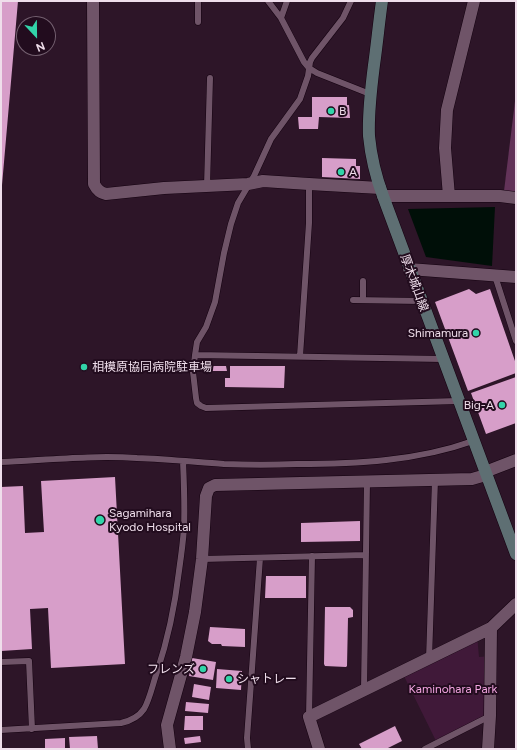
<!DOCTYPE html>
<meta charset="utf-8">
<style>
body{margin:0}
#map{position:relative;width:517px;height:750px;overflow:hidden;background:#2d1528;font-family:Figtree,sans-serif}
canvas{display:block}
.frame{position:absolute;inset:0;border:2px solid #efdeeb;pointer-events:none}
.north{position:absolute;left:16px;top:16px;width:40px;height:40px;box-sizing:border-box;background:#220c1e;border:1px solid #746070;border-radius:50%;rotate:158deg;font-size:11px;font-weight:700;line-height:16px;text-align:center;color:#efdeeb}
.north::after{content:'';display:block;margin:auto;width:14px;height:18px;background:#32d4a9;clip-path:polygon(50% 0,100% 100%,50% 72%,0 100%)}
</style>
<div id="map">
<canvas width="517" height="750"></canvas>
<div class="frame"></div>
<div class="north">N</div>
</div>
<script>
const g = document.querySelector('canvas').getContext('2d');
g.lineJoin = 'round';
function paint(path, color) {
  g.fillStyle = color;
  g.fill(path, 'evenodd');
}
function stroke(path, color, width, dash) {
  g.strokeStyle = color;
  g.lineWidth = width;
  g.lineCap = dash ? 'butt' : 'round';
  g.setLineDash(dash || []);
  g.stroke(path);
}
function label(font, color, halo, rows, align = 'center') {
  g.font = font + ' Figtree,"Noto Sans JP",sans-serif';
  g.lineWidth = 4;
  g.setLineDash([]);
  g.textBaseline = 'middle';
  g.strokeStyle = halo;
  g.fillStyle = color;
  for (const [text, x, y, turn = 0] of rows) {
    g.save();
    g.translate(x, y);
    g.rotate((+turn || 0) * Math.PI / 180);
    g.textAlign = isNaN(turn) ? turn : align;
    if (halo) g.strokeText(text, 0, 0);
    g.fillText(text, 0, 0);
    g.restore();
  }
}
paint(new Path2D(`
 M477,635L479,657L491,656L490,716L437,743L402,672Z`), '#401939');
paint(new Path2D(`
 M516,93V192L504,191Z`), '#633359');
paint(new Path2D(`
 M495,207L492,266L426,257L408,209Z`), '#000f08');
paint(new Path2D(`
 M1,1H18L2,185H1Z
 M312,97H347V105H349L350,118L319,117L318,129H299L298,117H312Z
 M322,158L356,159V166H360V179L322,177Z
 M469,289L476,294L490,289L516,364V373L468,391L435,302Z
 M201,366H226L227,371H201Z
 M230,366H285L284,388L225,387V378H230Z
 M516,377V423L486,434L471,393Z
 M115,477L125,664L51,668L48,608L30,609L32,649L1,651V487L23,486L25,533L44,532L41,481Z
 M360,521V541L301,542V523Z
 M266,576H306V598H265Z
 M325,607H350L353,610V617L348,618L347,666L346,667L325,666L324,664Z
 M210,627L245,629V647L222,646L221,644H212L208,641Z
 M192,658L216,662L213,680L189,676Z
 M217,669L242,671L241,690L216,688Z
 M194,684L211,687L209,700L192,697Z
 M186,702L209,704L208,713L185,711Z
 M185,716H203V730H184Z
 M395,726L402,741L386,749H362L359,744Z
 M97,736L98,749H70L69,737Z
 M200,736L201,742L185,744L184,738Z
 M65,738V749H45V739Z`), '#d79ec9');
const service = new Path2D(`
 M268,1L281,18L304,62L309,68L317,73L370,94
 M351,1L343,18L312,58L310,62L308,76L300,99L271,139L254,176L238,203L231,224L224,253L215,302L206,327L197,342L195,355L193,372L196,398L197,403L201,406L206,408L458,401
 M281,18L287,1
 M198,22V1
 M207,186L210,78
 M495,276L516,341
 M363,281V300
 M353,300L421,301
 M195,355L443,359
 M300,356L309,223V184
 M1,462C46,460 92,455 137,458C166,459 195,462 224,464C249,465 273,465 297,464C356,464 417,461 473,441
 M202,559L366,555
 M429,659L435,480
 M1,662L29,661L32,729
 M364,690L367,482
 M309,717L312,556
 M1,730L121,723C130,721 138,718 144,709C150,699 153,683 157,672C168,639 175,605 179,571C181,557 183,543 184,528C185,506 184,484 183,461
 M248,749L247,738L260,558
 M425,749L490,716`);
const minor = new Path2D(`
 M93,1L94,184C97,190 100,193 106,194L164,188L248,184L263,181L309,184L380,188
 M383,196H500L516,198
 M449,196L445,148L447,110L474,1
 M409,269L516,277
 M485,472L516,460
 M170,749L167,725L186,657L195,612L202,559L206,496L209,488L215,485L472,479L486,475
 M319,749L309,717L491,628
 M488,749L490,716L491,628L516,604`);
const secondary = new Path2D(`
 M382,1C379,22 377,44 374,65C371,89 368,112 369,136C371,157 376,177 383,196L516,554`);
stroke(service, '#140210', 7);
stroke(minor, '#140210', 13);
stroke(secondary, '#140210', 13);
stroke(service, '#6f5468', 6);
stroke(minor, '#6f5468', 12);
stroke(secondary, '#5e6f73', 12);
for (const [x, y, r, color] of [
 [331,111,4,"#32d4a9"],
 [341,172,4,"#32d4a9"],
 [476,333,4,"#32d4a9"],
 [84,367,4,"#32d4a9"],
 [502,405,4,"#32d4a9"],
 [100,520,5,"#32d4a9"],
 [203,669,4,"#32d4a9"],
 [229,679,4,"#32d4a9"]
]) {
  const dot = new Path2D();
  dot.arc(x, y, r, 0, 2 * Math.PI);
  g.fillStyle = color;
  g.fill(dot);
  stroke(dot, '#220c1e', 1.5);
}
label('12px', '#efdeeb', '#220c1e', [
 ["B",339,111],
 ["A",349,172],
 ["Shimamura",468,333,"right"],
 ["相模原協同病院駐車場",92,367],
 ["Big-A",494,405,"right"],
 ["Sagamihara",109,513],
 ["Kyodo Hospital",109,527],
 ["フレンズ",195,669,"right"],
 ["シャトレー",237,679]
], 'left');
label('12px', '#efdeeb', '#220c1e', [
 ["厚木城山線",414,283,70]
]);
label('12px', '#f3a5e1', '#220c1e', [
 ["Kaminohara Park",453,689]
]);
</script>
